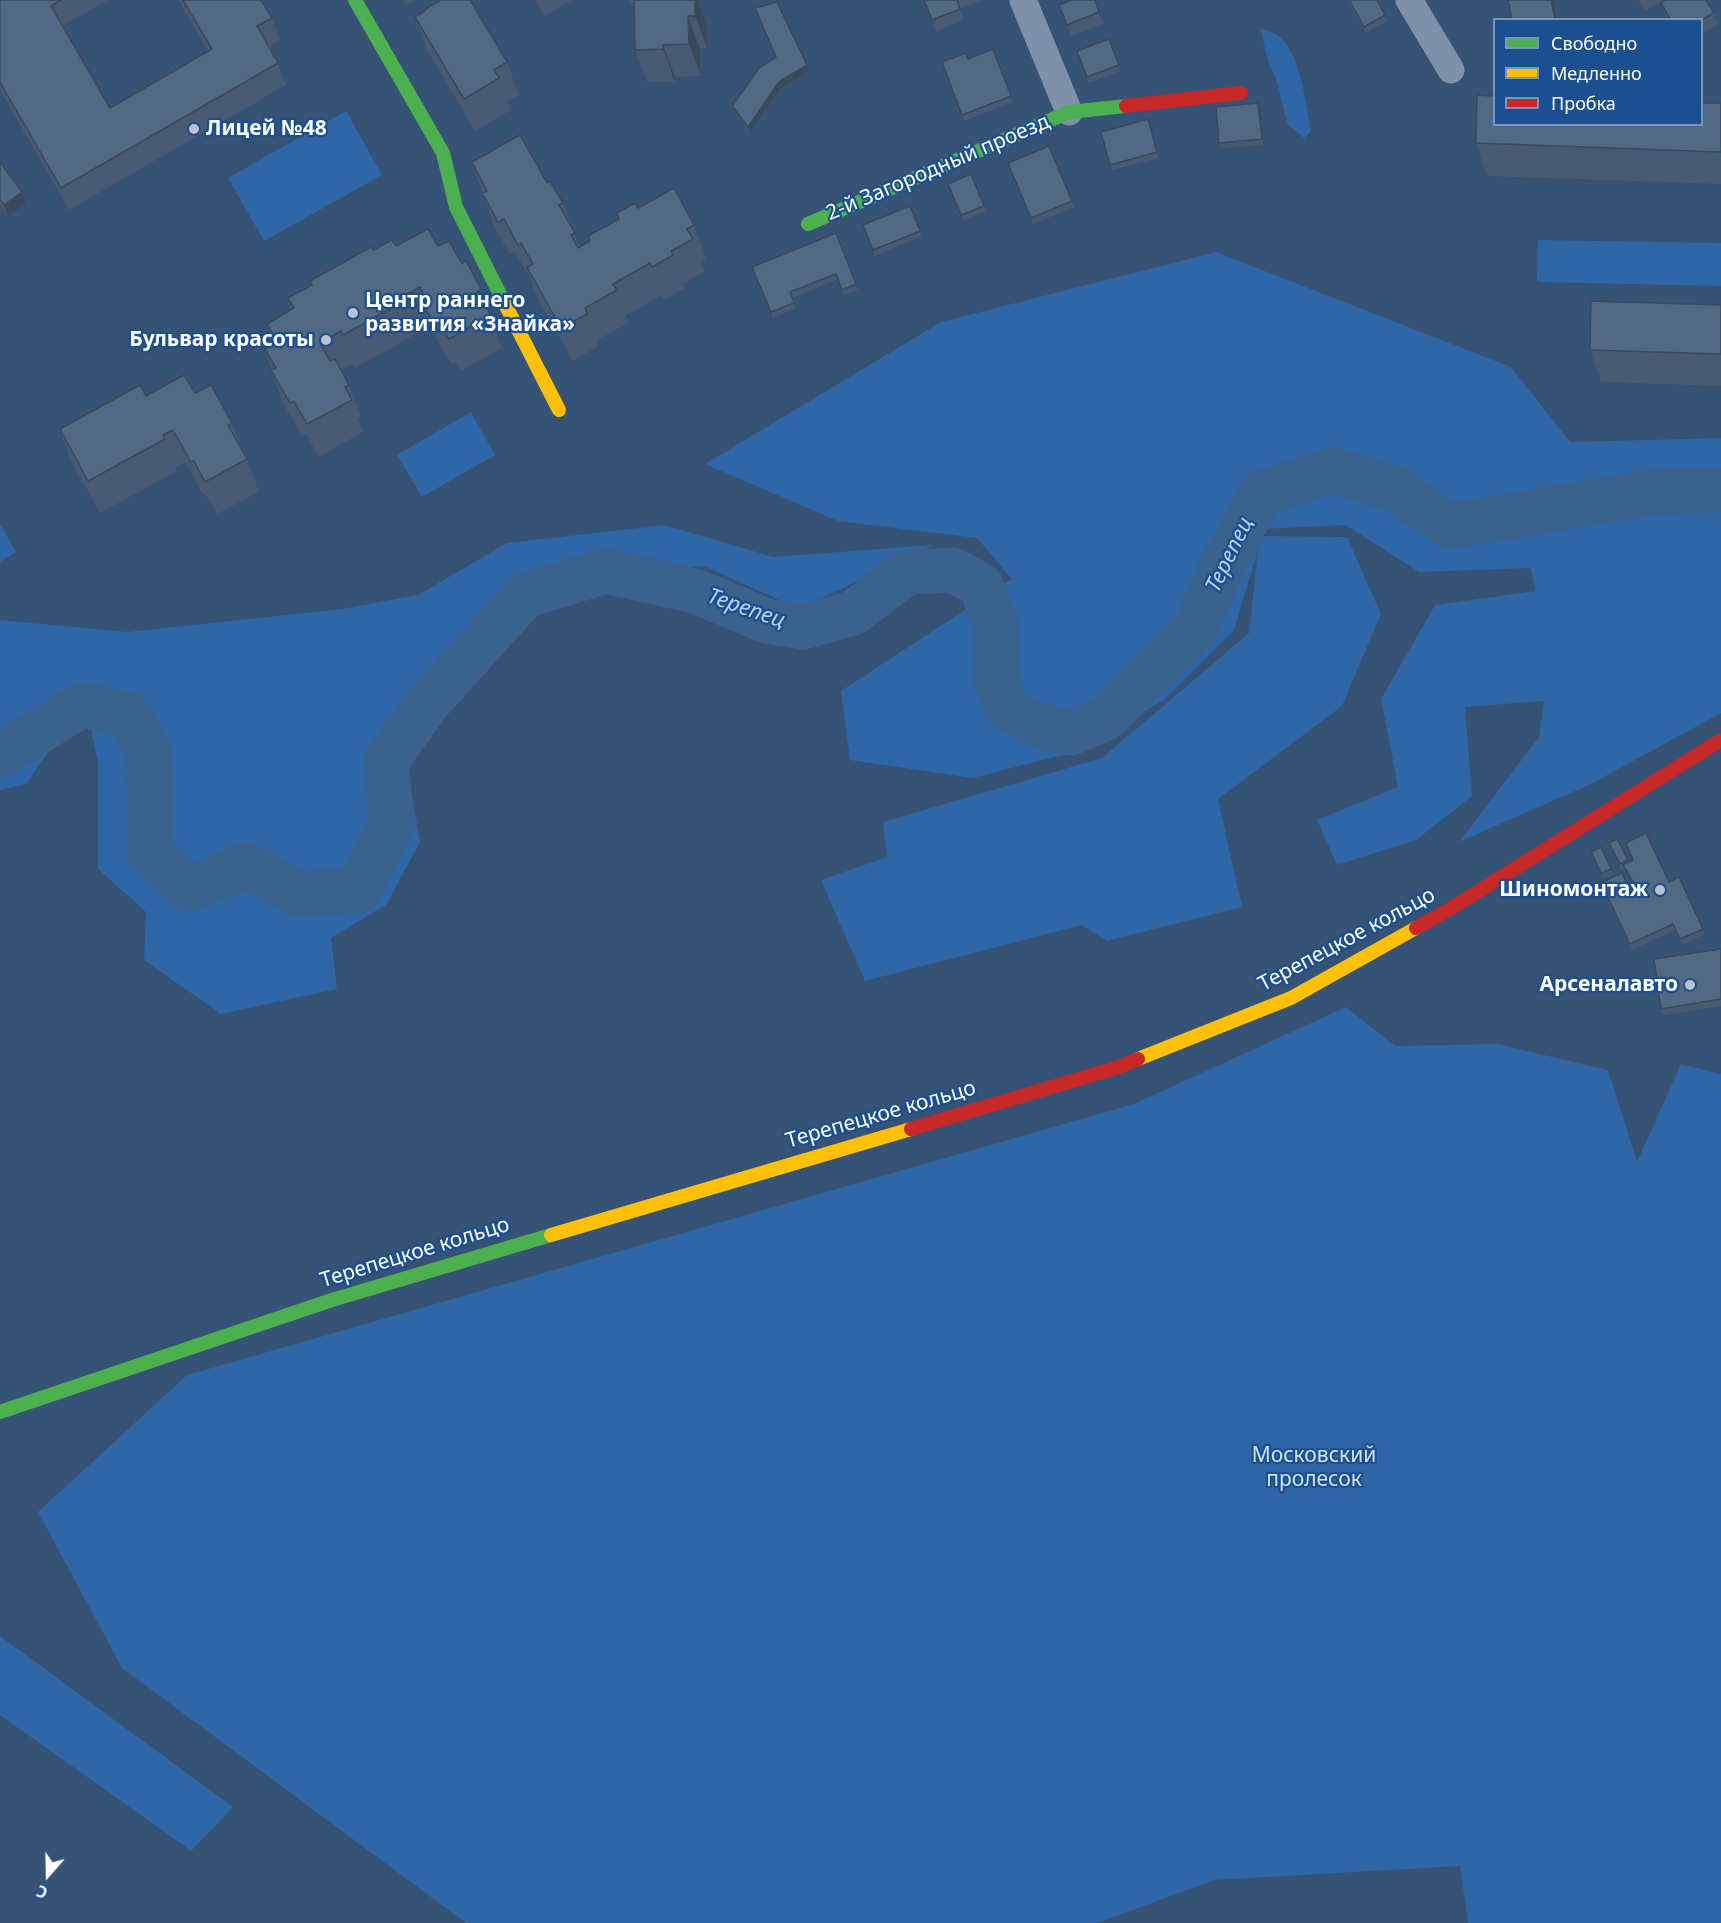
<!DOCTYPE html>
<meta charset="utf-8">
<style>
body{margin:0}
#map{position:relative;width:1721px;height:1923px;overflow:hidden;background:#365274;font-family:"Noto Sans",sans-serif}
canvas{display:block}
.legend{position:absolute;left:1493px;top:18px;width:210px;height:108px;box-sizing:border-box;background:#1b4f8f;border:2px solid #7695bc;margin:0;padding:8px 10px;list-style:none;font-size:18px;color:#fff}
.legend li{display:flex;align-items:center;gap:12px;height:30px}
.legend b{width:30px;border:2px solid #7695bc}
.north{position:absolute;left:18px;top:1845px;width:60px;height:60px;-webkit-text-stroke:4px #1b4f8f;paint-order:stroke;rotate:200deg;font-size:16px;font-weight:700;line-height:24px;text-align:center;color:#fff}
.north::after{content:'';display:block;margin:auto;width:21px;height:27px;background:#fff;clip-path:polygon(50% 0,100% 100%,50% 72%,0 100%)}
</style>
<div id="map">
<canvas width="1721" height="1923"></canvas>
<ul class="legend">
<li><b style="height:8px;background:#4caf50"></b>Свободно</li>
<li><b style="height:8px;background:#ffc107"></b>Медленно</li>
<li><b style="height:8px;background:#c62828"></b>Пробка</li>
</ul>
<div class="north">С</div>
</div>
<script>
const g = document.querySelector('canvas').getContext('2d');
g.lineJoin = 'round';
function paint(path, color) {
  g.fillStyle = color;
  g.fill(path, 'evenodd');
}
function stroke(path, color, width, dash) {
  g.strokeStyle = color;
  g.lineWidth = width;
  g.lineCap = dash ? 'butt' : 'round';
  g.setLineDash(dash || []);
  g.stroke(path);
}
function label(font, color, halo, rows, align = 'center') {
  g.font = font + ' "Noto Sans",sans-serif';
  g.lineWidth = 4.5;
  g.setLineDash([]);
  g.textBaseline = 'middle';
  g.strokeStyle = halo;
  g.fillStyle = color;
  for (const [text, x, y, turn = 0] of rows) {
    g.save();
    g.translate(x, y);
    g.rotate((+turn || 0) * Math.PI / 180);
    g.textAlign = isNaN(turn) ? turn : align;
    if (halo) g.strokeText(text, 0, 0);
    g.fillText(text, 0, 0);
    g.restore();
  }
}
paint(new Path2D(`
 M1260,28C1265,30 1272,32 1277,35C1301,51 1306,105 1311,132L1304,138L1288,125L1276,78L1269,64Z
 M346,111L382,175L264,241L228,178Z
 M1538,240L1721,243V286L1537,282Z
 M1216,252L1511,367L1570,442L1721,438V713L1591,784L1459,842L1539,737L1544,701L1465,707L1472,796L1416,840L1337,865L1317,820L1398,787L1381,699L1435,605L1535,591L1531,568L1419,572L1346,525L1263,529L1261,536L1347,537L1381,614L1342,706L1218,799L1242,907L1107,941L1082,925L865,981L821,880L887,857L883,822L1102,758L1249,633L1258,550L1234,630L1164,700L1066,754L973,778L850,760L841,691L1012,579L977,538L838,521L705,464L941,322Z
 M471,412L495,455L422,497L397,455Z
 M0,524L16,552L0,562Z
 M665,525L773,557L933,545L799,609L704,566L571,580L418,725L409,777L420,842L386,905L331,938L337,989L221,1014L144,960L146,912L98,869V763L85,699L26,784L0,790V620L128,632L342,609L418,595L507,543Z
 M1346,1007L1395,1046L1497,1044L1608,1070L1637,1162L1681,1064L1721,1074V1923H1468L1460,1866L1214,1880L1098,1923H466L122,1668L38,1512L187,1375L1134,1104Z
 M0,1636L233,1807L191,1851L0,1715Z`), '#2f66a5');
stroke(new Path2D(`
 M0,755L82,705L129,715L149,751L150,852L189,889L248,865L299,894L358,890L392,823L386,761L429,702L525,596L606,571L695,591L767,621L803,627L853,613L907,572L953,570L981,585L996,626L995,676L1007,709L1037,725L1071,733L1105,719L1197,627L1222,566L1262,493L1333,470L1394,489L1451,526L1652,492L1721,490`), '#3b618d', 45);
stroke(new Path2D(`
 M1023,0L1069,112
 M1409,0L1451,70`), '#7d92a8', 27);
stroke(new Path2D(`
 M355,0L443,153L456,207L505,304
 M808,224L1069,112L1126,106
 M0,1412L332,1300L551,1235`), '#4caf50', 14);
stroke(new Path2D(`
 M505,304L559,410
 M1138,1059L1291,998L1416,928
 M551,1235L911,1129`), '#ffc107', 14);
stroke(new Path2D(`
 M1126,106L1241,93
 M1416,928L1450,909L1721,740
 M911,1129L1119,1067L1138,1059`), '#c62828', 14);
paint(new Path2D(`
 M0,0H108L62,26L110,108L208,51L178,0H261L272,18L280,40L269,47L278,63L286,85L69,210L0,90Z
 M403,0H417L406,6Z
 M535,0H572L544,16Z
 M629,0H698L706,23L707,48L700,49L701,76L675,77V82H647L635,50L634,8Z
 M924,0H983L960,9L964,20L936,31Z
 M1095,0L1103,24L1071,36L1059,5Z
 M1347,0H1377L1387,21L1366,33Z
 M1638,0H1664L1645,11Z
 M1661,3L1714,13L1718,24L1701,34V20H1668L1665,14Z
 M415,17L507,62L519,95L507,102L511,110L475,131L427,50Z
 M1109,39L1121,71L1089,83L1077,51Z
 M993,49L1013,102L964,121L942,62L968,59Z
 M807,65L809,71L781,88L750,132L734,112L732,106Z
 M1258,103L1260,109L1264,145L1222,148L1219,143Z
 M1721,103V184L1487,176L1476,143Z
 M1150,125L1159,158L1112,170L1110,165Z
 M1049,146L1074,207L1033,224L1008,163Z
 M0,162L26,204L8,216L0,204Z
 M472,162L547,183L563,203L580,247L590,242L588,236L619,219L617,213L638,208L694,225L706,258L701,261L705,272L683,283L685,288L664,300L661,296L626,315L629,323L597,340L599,346L573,361L538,300L530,277L515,252L510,255L494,226Z
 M971,174L986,211L963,221L948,184Z
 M910,206L922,236L875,256L863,225Z
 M836,233L858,290L844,295L838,279L792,298L796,308L773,318L752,267Z
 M396,246H438L462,264L481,289L502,348L461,371L455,362L451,364L433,333L429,321L416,328L418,333L355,368L353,364L341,370L349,385L361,417L358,419L363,432L319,457L306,434L302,436L283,403L265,349L274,344L267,324L293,309L288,298L312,285L310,281L373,250Z
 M1721,305V386L1601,382L1590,350Z
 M195,393L232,423L241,448L247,459L259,492L217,514L205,494L203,495L185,462L175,467L177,471L100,513L71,461L60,429L146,396Z
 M1617,839L1629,862L1669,882L1703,929L1705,934L1682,945L1675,930L1632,950L1601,883L1633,897L1639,895L1625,869L1622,870L1611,849L1609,843Z
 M1593,857L1611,869L1613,874L1603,879Z
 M1721,949V1006L1664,1015L1661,1009Z`), '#475a72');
paint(new Path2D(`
 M695,0H698L706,23L707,48L695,16Z
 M1551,0H1553L1554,2L1557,20H1555Z
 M688,16L700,49L701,76L689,44Z
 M663,45L675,77V82L663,49Z
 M807,65L809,71L781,88L750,132L748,127L779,82Z
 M1258,103L1260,109L1264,145L1262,139Z
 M22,192L26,204L8,216L4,205Z`), '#394a5c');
const building = new Path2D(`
 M0,0H61L51,6L110,108L212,49L183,0H261L272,18L257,26L278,63L61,188L0,82Z
 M441,0H470L507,62L494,70L499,78L464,99L415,17L425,11L424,10Z
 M634,0H695V16H688L689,44L663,45V49L635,50Z
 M924,0H957L960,9L932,20Z
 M1072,0H1095L1099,12L1067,25L1059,5Z
 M1349,0H1377L1385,15L1364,27Z
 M1508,0H1551L1555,20H1512Z
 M1665,0H1706L1714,13L1701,20H1671L1661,3Z
 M777,2L807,65L779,82L748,127L732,106L759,68L776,57L755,8Z
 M1109,39L1119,65L1087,77L1077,51Z
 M993,49L1011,96L962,115L942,62L966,53L968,59Z
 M1477,95L1494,96V124H1701V103H1721V152L1476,143Z
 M1258,103L1262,139L1219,143L1216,107Z
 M1148,119L1157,152L1110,165L1101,132Z
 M520,135L547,183L550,181L563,203L559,205L575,233L571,235L578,248L590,241L588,236L619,219L617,213L635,203L638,208L674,188L694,225L687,229L693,239L671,251L673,255L652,267L650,263L613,284L617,290L585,308L587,314L561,328L527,267L533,264L521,243L518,245L504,219L498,222L482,193L487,191L472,162Z
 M1049,146L1072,201L1031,218L1008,163Z
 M0,162L22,192L4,205L0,199Z
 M971,174L984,206L961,215L948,184Z
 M910,206L920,231L873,250L863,225Z
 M428,229L438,246L449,241L462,264L466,261L481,289L477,292L491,315L449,339L443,330L439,332L421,301L426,298L420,287L404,296L406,300L343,335L341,331L320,343L330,361L335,359L349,385L345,387L352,400L307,424L294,401L290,403L271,370L276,368L265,349L277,342L267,324L294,308L288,298L312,285L310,281L371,247L373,250L392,240L396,246Z
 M836,233L856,284L842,290L836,274L790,292L794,303L771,312L752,267Z
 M1591,301L1721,305V354L1590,350Z
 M184,375L195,393L211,385L232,423L228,425L247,459L205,482L194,461L191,462L173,430L163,435L165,439L88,481L60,429L140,385L146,396Z
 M1646,833L1669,882L1679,877L1703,929L1680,939L1673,924L1630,944L1601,883L1622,873L1633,897L1640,894L1623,865L1633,860L1626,843Z
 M1617,839L1628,860L1620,864L1609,843Z
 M1601,847L1611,869L1601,873L1591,852Z
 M1721,949V999L1661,1009L1654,959Z`);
paint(building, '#526984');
stroke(building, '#394a5c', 1.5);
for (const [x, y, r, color] of [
 [194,129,6,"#b9c2ce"],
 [353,313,6,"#b9c2ce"],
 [326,340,6,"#b9c2ce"],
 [1660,890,6,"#b9c2ce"],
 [1690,985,6,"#b9c2ce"]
]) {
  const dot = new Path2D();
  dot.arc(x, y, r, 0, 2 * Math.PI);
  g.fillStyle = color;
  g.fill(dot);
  stroke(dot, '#1b4f8f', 2);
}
label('bold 21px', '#fff', '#1b4f8f', [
 ["Лицей №48",206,129,"left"],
 ["Центр раннего",365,301,"left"],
 ["развития «Знайка»",365,325,"left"],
 ["Бульвар красоты",314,340],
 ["Шиномонтаж",1648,890],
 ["Арсеналавто",1678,985]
], 'right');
label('21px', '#fff', '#1b4f8f', [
 ["2-й Загородный проезд",938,168,-23],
 ["Терепецкое кольцо",1347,940,-28],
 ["Терепецкое кольцо",881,1115,-16],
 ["Терепецкое кольцо",415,1253,-17]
]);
label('21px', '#cfe3fa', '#1b4f8f', [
 ["Московский",1314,1456],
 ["пролесок",1314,1480]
]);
label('italic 22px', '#b5d3f5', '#1b4f8f', [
 ["Терепец",1230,555,-64],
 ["Терепец",746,609,19]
]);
</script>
